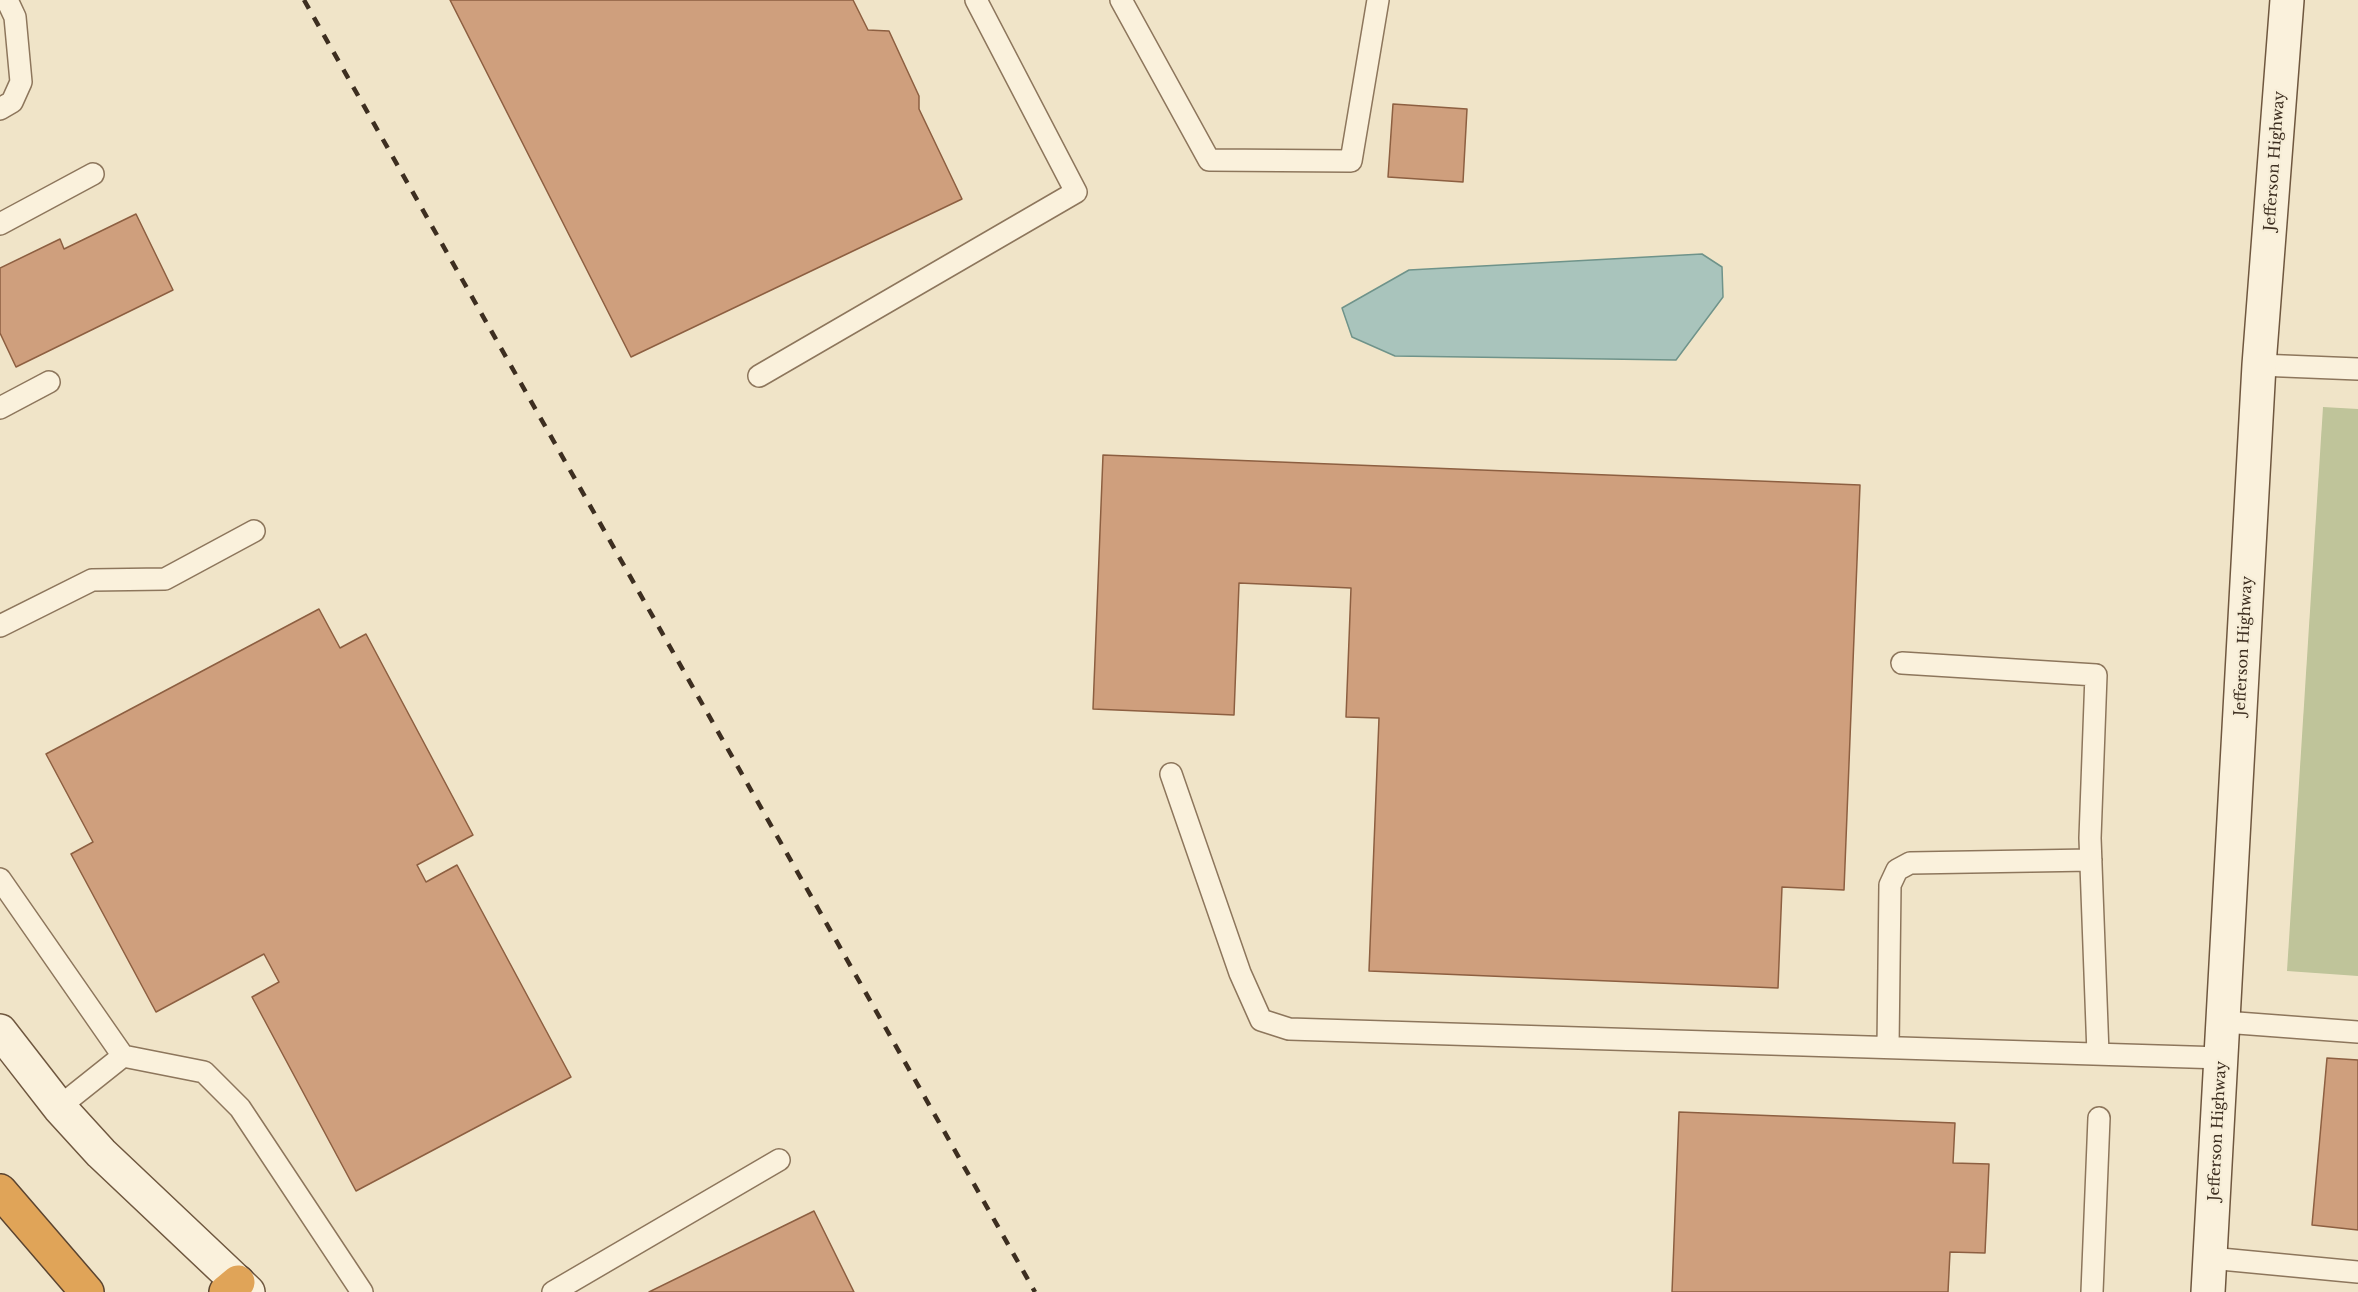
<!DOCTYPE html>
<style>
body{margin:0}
canvas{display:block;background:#f0e4c8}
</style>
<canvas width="2358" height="1292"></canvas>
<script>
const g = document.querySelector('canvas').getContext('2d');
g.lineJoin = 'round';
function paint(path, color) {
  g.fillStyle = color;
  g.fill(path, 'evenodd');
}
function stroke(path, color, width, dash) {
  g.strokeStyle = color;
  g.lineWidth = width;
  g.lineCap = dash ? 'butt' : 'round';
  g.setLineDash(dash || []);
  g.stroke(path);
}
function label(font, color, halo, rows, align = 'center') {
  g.font = font + ' "Libre Baskerville",serif';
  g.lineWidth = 4.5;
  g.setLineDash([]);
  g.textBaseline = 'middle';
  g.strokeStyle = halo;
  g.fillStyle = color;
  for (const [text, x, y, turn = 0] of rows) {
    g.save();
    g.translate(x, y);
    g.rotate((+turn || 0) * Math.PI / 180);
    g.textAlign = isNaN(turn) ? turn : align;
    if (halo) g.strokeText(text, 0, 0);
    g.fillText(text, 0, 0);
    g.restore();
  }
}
paint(new Path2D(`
 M2323,407L2358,409V976L2287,971Z`), '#bfc49a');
const water = new Path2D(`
 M1702,254L1722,267L1723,297L1676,360L1395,356L1352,337L1342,308L1409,270Z`);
paint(water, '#a9c4bc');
stroke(water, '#6f938a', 1.5);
const building = new Path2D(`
 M450,0H853L868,30L889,31L919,96V109L962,199L631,357Z
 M1393,104L1467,109L1463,182L1388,177Z
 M136,214L173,290L16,367L0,333V268L60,239L64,249Z
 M1103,455L1860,485L1844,890L1782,887L1778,988L1369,971L1379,718L1346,717L1351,588L1239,583L1234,715L1093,709Z
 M319,609L340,648L366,634L473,835L417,865L426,882L457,865L571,1077L356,1191L252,997L279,982L264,954L156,1012L71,854L93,842L46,754Z
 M2327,1058L2358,1060V1230L2312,1225Z
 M1679,1112L1955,1123L1953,1163L1989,1164L1985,1253L1950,1252L1948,1292H1672Z
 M814,1211L854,1292H649Z`);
paint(building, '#cf9f7d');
stroke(building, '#8d5f41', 1.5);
const lane = new Path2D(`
 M1121,0L1209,160L1351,161L1378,0
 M0,109L12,102L21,82L15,17L7,0
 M0,224L93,174
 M2259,365L2358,369
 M759,376L1076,192L976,0
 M0,408L49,382
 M0,626L92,580L165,579L254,531
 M1902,663L2096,675L2090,838L2098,1054
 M1171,774L1240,973L1261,1020L1289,1029L2222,1058
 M0,879L123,1056L204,1072L240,1108L362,1292
 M2224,1022L2358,1032
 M1888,1047L1890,885L1897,870L1910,863L2091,860
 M59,1107L123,1056
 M2210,1258L2358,1272
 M553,1292L779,1160
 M2092,1292L2099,1118`);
const secondary = new Path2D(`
 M0,1031L59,1107L101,1153L248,1292
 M2208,1292L2259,365L2287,0`);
const highway = new Path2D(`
 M0,1191L87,1292
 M226,1292L238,1282`);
stroke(lane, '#8d765c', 24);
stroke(secondary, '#6f573f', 36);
stroke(highway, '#5b4430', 36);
stroke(lane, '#faf1dc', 21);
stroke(secondary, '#faf1dc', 33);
stroke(highway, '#e0a458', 33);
stroke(new Path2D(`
 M304,0L1035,1292`), '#3d2e20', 4.5, [10, 10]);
label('15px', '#3d2e20', '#f7eed8', [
 ["Jefferson Highway",2275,161,-86],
 ["Jefferson Highway",2244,646,-87],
 ["Jefferson Highway",2218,1131,-87]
]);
</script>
